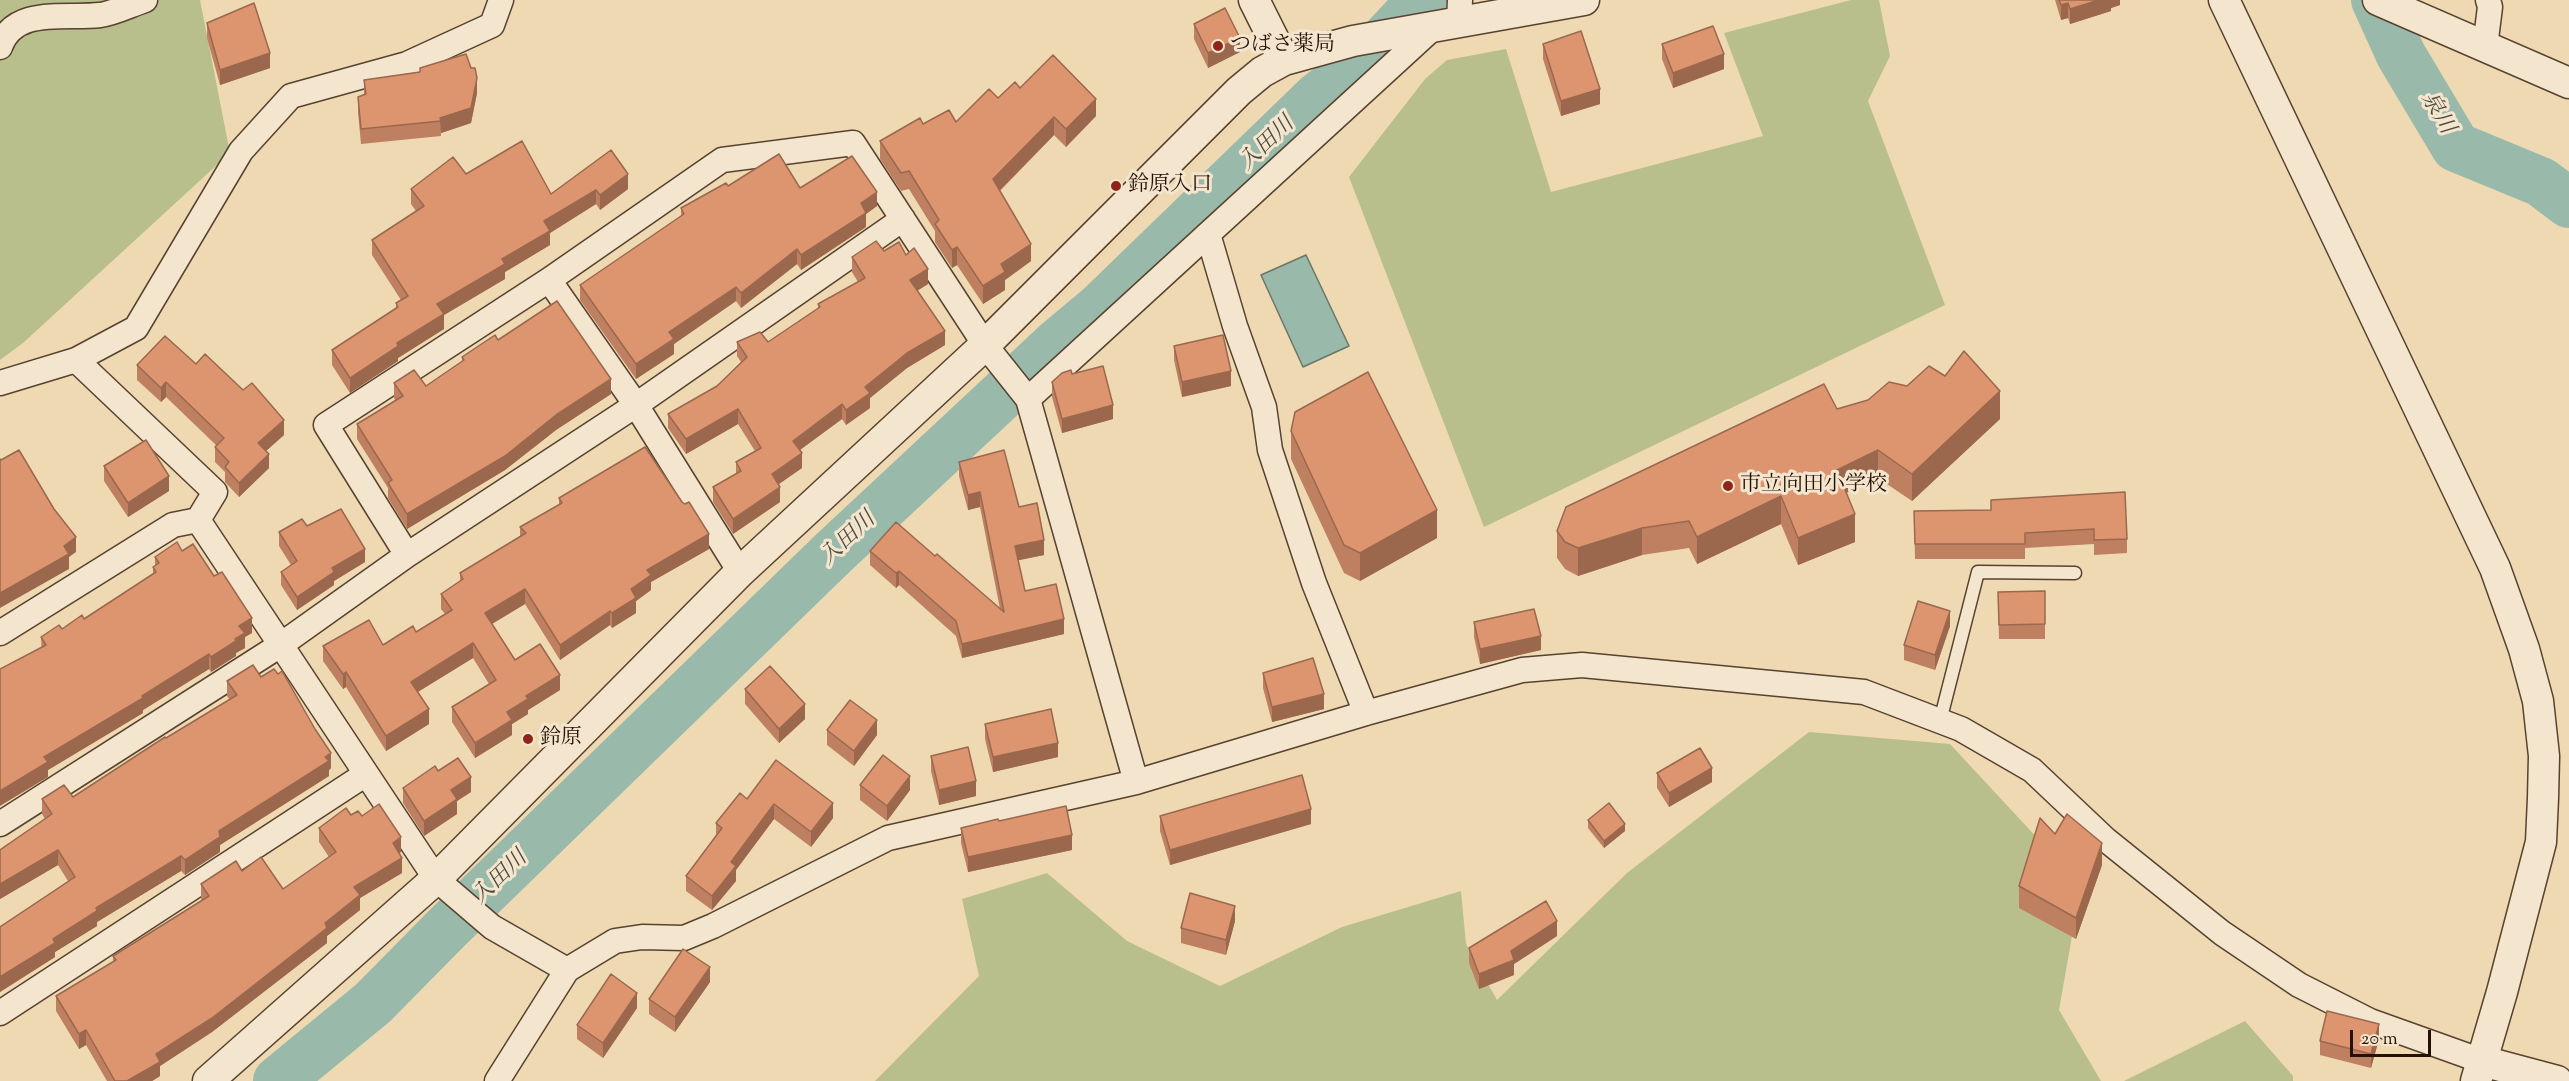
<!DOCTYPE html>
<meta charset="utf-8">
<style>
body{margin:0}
#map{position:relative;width:2569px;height:1081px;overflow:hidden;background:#eed9b3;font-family:"Sorts Mill Goudy",serif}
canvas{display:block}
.scale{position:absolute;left:2350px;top:1030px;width:81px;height:27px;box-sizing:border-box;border:3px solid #251003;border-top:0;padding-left:8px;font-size:18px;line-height:21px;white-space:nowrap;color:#251003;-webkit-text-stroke:4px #f4e6ce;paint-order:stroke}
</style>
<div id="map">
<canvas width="2569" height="1081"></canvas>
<div class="scale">20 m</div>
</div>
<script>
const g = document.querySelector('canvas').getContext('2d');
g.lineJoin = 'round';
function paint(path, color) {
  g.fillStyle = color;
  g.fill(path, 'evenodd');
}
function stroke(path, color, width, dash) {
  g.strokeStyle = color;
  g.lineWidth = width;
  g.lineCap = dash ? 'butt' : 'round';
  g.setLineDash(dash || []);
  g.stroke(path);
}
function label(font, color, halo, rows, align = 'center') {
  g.font = font + ' "Sorts Mill Goudy","Noto Serif JP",serif';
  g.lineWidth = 6;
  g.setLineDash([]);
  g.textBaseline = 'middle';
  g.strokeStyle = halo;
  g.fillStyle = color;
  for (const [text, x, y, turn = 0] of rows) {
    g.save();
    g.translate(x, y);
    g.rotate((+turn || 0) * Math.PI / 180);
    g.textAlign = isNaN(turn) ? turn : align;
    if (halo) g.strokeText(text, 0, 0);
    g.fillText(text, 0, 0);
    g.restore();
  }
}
paint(new Path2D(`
 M0,0H200L230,153L23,343L0,360Z
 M1851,0H1879L1890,56L1868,101L1945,305L1484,527L1349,177L1425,79L1447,60L1506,49L1551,192L1763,136L1724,33Z
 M1809,732L1950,744L2081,885L2059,1010L2101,1081H875L979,976L962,899L1047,873L1127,941L1220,986L1342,927L1461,891L1466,944L1497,1000L1627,873Z
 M2245,1021L2293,1076V1081H2124Z`), '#b9bf8c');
const water = new Path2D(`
 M1306,255L1349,346L1303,367L1261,275Z`);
paint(water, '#99baab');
stroke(water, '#6b7668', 1.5);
stroke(new Path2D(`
 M2376,0L2401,55L2456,147L2541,182L2569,203
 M278,1081L373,1003L446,929L832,554L1057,344L1100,308L1318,97L1367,59L1422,0`), '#99baab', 50);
const service = new Path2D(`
 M1940,721L1978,572L2075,573`);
const minor = new Path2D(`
 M1459,22L1460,0
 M0,47C14,6 66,19 100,15C115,13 130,5 145,0
 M2485,47L2490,7L2488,0
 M1208,234L1235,326L1264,407L1270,450L1314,583L1366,713
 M549,280L636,405L740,572
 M0,383L76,360
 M1028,399L1434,27
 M198,520L215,492L76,360L136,328L241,151L291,96L407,64L492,25L501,0
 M407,555L326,425L549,280L722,160L853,143L985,345L1028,399L1136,782
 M0,633L173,525L198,520L436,879L492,927L567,970
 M0,824L282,644L407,555L636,405L903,219
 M0,1013L366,774
 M497,1081L567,970L615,941L642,937L684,938L713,926L888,838L1136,782L1366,713L1522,670L1582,665L1864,692L1961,729L2032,770L2105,839L2222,933L2299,985L2370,1021L2482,1061`);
const tertiary = new Path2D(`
 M1254,0L1284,60
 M2224,0L2495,568L2524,649L2538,701L2544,756L2543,798L2541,842L2502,992L2476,1081
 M2378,0L2569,83
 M2482,1061L2557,1081
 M208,1081L436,879L740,572L985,345L1239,91L1262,72L1284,60L1353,41L1584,0`);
stroke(service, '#57422f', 15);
stroke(minor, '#57422f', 27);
stroke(tertiary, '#57422f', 33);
stroke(service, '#f4e6ce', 12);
stroke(minor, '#f4e6ce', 24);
stroke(tertiary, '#f4e6ce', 30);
paint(new Path2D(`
 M2055,0H2120V5L2111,8V11L2070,24L2068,18L2061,20Z
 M207,23L270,68L220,85L207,38Z
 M1194,24L1240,52L1208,68L1194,39Z
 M1543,44L1600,104L1561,116L1543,59Z
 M1662,44L1724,69L1673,88L1662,59Z
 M364,80L477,93L471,123L441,133V136L361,144L358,112V97L364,95Z
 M998,98L1096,116L1066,147L1054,135L1000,191L1031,261L1005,280V290L983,304L957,265L952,268L935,242V231L909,189L901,191L880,159V141L923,124L956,122Z
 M611,150L628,189L600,210L596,204L550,233V245L505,272V279L444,315V329L398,358V361L350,393L332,365V350L396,308V303L401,300L372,255V240L416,211L411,204V189L466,174L551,194Z
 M728,186L800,188L877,206L866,214V227L801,270L797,264L741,308L736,301L674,344V354L636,379L580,300V285L681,216V208Z
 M884,251L906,255L928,284L917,291L945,345L907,368L870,398V408L846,425L842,419L800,450L802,468L778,484L780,502L733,534L713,502V487L736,474V462L755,451L738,424L686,454L668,428V414L717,386L741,362L737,356V342H768L818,308V304L858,282L852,272V257Z
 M498,340L611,394L556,430L505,470L407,529L388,498V488L357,439V424L395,400L394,398V383L426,386L462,361V357Z
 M1174,346L1231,386L1182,397L1174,360Z
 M196,364L284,435L266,451L269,468L239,497L225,482V472L215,462V447L217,446L166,397L161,402L137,380V365Z
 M1072,374L1113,419L1062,433L1052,397V382Z
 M2000,419L1912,501L1878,478L1846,493L1855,542L1798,565L1781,524L1697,564L1689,548L1642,555L1578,576L1565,569L1557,558V531Z
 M1291,431L1437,538L1360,581L1344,573L1291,459Z
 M959,462L1019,507L1044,555L1018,560L1025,591L1064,634L962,658L956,636L899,585L896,588L870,565V551L935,556L1000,609L980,507L968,510L959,476Z
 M104,466L169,491L128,517L104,481Z
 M559,498L709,549L651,582V590L636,601V613L612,628L610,625L560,660L525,604L492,624L515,660L560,690L528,710V714L512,724V735L475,758L452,722V707L489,684L473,658L418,692L429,724L386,751L346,687L343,689L323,661V646L383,645L416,632L445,614L441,609V594L460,581V573L520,536V527L559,505Z
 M1991,500L2127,539V553L2094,555V544L2025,548V559H1915L1914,511L1991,510Z
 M307,526L365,562L334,581V585L297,610L281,585V572L291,565L279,546V532Z
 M182,551L252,633L245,637V648L236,653V656L211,672L209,669L143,710V713L48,770V777L41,637L84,619L153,574V567L155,566V557Z
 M2045,591V639H1999L1998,592Z
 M1474,622L1541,650L1480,664L1474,637Z
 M1950,626L1935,670L1904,660V645Z
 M1263,673L1324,709L1272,722L1263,688Z
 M261,677L331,768L329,770V776L220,845V852L185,875L181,871L97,922V926L55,952V957L0,992V927L68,881L58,865L0,899V850L45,819L42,814V799L73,797L230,700L227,696V681Z
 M745,689L805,719L779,743L745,704Z
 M985,724L1058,757L993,772L985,739Z
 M827,730L877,735L854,766L827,745Z
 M931,756L976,796L939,805L931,771Z
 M438,771L471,792L457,801V814L424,836L403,803V788Z
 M1657,773L1712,782L1669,807L1657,788Z
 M860,785L910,790L887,821L860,800Z
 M747,799L833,818L811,847L774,819L736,870V881L712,910L686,891V876L716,835V823Z
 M351,815L362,816L401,852L399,853L402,873L360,898V910L327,936V943L212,1032L160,1066V1076L152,1081H107L86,1045L79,1049L56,1011V996L113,962V956L202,900L201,899V884L242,871L283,889L329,857L319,842V828Z
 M1160,816L1311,824L1170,865L1160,831Z
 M1588,820L1625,831L1604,848L1588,828Z
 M999,821L1072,850L968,872L961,843V828Z
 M2055,834L2102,865L2076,939L2019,908V886Z
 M1235,921L1226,955L1181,943V928Z
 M1557,936L1514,964V975L1479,989L1469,963V948Z
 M710,982L675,1032L649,1014V999Z
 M637,1008L603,1058L577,1039V1025Z
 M2379,1039L2371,1068L2320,1055V1041Z`), '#be8060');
paint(new Path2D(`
 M2099,0H2120V5L2111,8V11L2070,24V9Z
 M2068,3V18L2061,20V5Z
 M1240,38V52L1208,68V53Z
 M270,53V68L220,85V70Z
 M1724,54V69L1673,88V73Z
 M477,78V93L471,123L441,133L440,118Z
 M1600,89V104L1561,116V101Z
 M1096,99V116L1066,147V129Z
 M1054,117V135L993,197V179Z
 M628,174V189L600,210V195Z
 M596,190V204L550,233V245L505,272V279L444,315V329L398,358V361L350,393V378L437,304L502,259L544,221Z
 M877,192V206L866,214V227L801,270V255L861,203Z
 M1031,244V261L1005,280V290L983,304V286L1001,264Z
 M957,247V265L952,268V250Z
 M797,249V264L741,308V293Z
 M928,269V284L910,295V280Z
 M736,287V301L674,344V354L636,379V364L669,332Z
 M945,331V345L907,368L870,398V408L846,425V410L865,387L907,353Z
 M1231,371V386L1182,397V382Z
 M611,379V394L556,430L505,470L407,529V514Z
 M166,382V397L161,402V388Z
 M2000,391V419L1912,501V474Z
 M842,404V419L793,455V441Z
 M1113,405V419L1062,433V419Z
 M738,409V424L686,454V439Z
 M284,420V435L258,458V443Z
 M1878,450V478L1837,497V470Z
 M802,453V468L772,489V474Z
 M269,454V468L239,497V483Z
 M169,476V491L128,517V503Z
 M780,487V502L733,534V519Z
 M980,492V507L968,510V495Z
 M1781,496V524L1697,564V537Z
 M1437,510V538L1360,581V553Z
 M1855,514V542L1798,565V538Z
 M1642,528V555L1578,576V548Z
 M709,534V549L651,582V590L636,601V613L612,628V613L647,570Z
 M76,537V552L69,557V569L0,608V593Z
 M1044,540V555L1015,561V546Z
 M365,549V562L334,581V585L297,610V597L332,568Z
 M899,571V585L896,588V573Z
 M525,589V604L485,628V613Z
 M610,611V625L560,660V645Z
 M1950,611V626L1935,670V655Z
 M252,618V633L245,637V648L236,653V656L211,672V657L235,639L239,626Z
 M1064,619V634L962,658V644Z
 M1541,636V650L1480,664V649Z
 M473,643V658L411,696V682Z
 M209,654V669L143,710V713L48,770V777L0,806V791L44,757Z
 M346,672V687L343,689V674Z
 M560,675V690L528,710V714L512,724V735L475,758V743L507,712L526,696Z
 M1324,694V709L1272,722V707Z
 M805,704V719L779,743V729Z
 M429,709V724L386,751V736Z
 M877,720V735L854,766V751Z
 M1058,743V757L993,772V757Z
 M331,753V768L329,770V776L220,845V852L185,875V860L219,831Z
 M1712,768V782L1669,807V793Z
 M910,776V790L887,821V806Z
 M471,777V792L457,801V814L424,836V821L451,790Z
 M976,781V796L939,805V790Z
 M833,803V818L811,847V832Z
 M774,804V819L736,870V881L712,910V896L731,862Z
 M1311,809V824L1170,865V850Z
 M1625,824V831L1604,848V841Z
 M1072,835V850L968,872V857Z
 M401,837V852L393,857V843Z
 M2102,843V865L2076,939V918Z
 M58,850V865L0,899V884Z
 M181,856V871L97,922V926L55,952V957L0,992V977L96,908Z
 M402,858V873L360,898V910L327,936V943L212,1032L160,1066V1076L152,1081H127L156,1054L325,923L354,887Z
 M1235,906V921L1226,955V940Z
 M1557,921V936L1514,964V975L1479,989V974L1511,951Z
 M710,967V982L675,1032V1017Z
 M637,993V1008L603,1058V1043Z
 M2379,1024V1039L2371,1068V1054Z
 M86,1030V1045L79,1049V1034Z`), '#9b684e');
const building = new Path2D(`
 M2059,0H2099L2070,9L2068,3L2061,5Z
 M254,3L270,53L220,70L207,23Z
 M1225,8L1240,38L1208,53L1194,24Z
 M1713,26L1724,54L1673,73L1662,44Z
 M1581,31L1600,89L1561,101L1543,44Z
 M466,54L471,68H475L477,78L471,108L440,118L441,121L361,129L358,97L366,94L364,80L420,72V68Z
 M1053,55L1096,99L1066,129L1054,117L993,179L1031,244L1001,264L1005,272L983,286L957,247L952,250L935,224L939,220L909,171L901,173L880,141L920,118L923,124L949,110L956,122L989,89L998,98L1015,82L1020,88Z
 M522,141L551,194L611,150L628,174L600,195L596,190L544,221L550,231L502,259L505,264L437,304L444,314L397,343L398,346L350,378L332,350L398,307L396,303L408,296L372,240L424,206L411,189L453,157L466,174Z
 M779,154L800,188L852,156L877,192L861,203L866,213L801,255L797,249L741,293L736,287L669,332L674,339L636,364L580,285L684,214L681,208L726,183L728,186Z
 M876,241L884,251L899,242L906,255L914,248L928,269L910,280L945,331L907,353L865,387L870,393L846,410L842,404L793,441L802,453L772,474L780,487L733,519L713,487L741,471L736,462L761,448L738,409L686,439L668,414L717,386L747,357L737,342L760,332L768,342L820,307L818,304L865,278L852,257Z
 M557,301L611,379L556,415L505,456L407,514L388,483L392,480L357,424L403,396L394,383L414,370L426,386L464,360L462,357L495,335L498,340Z
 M1223,335L1231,371L1182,382L1174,346Z
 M165,336L196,364L205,354L243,390L252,383L284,420L258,443L269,454L239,483L225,467L229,462L215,447L224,438L166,382L161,388L137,365Z
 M1964,351L2000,391L1912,474L1878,450L1837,470L1855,514L1798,538L1781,496L1697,537L1689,521L1642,528L1578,548L1565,542L1557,531L1566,507L1824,384L1837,409L1868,400L1889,382L1907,386L1929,366L1945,376Z
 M1103,366L1113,405L1062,419L1052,382L1062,373L1071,370L1072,374Z
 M1368,372L1437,510L1360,553L1344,545L1291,431L1295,412Z
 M146,440L169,476L128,503L104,466Z
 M645,447L682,502L685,504L689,502L709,534L647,570L651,575L631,589L636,598L612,613L610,611L560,645L525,589L485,613L515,660L540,644L560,675L526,696L528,699L507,712L512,720L475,743L452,707L496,680L473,643L411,682L429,709L386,736L346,672L343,674L323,646L369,620L383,645L413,626L416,632L452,610L441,594L463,579L460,573L526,533L520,527L562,503L559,498Z
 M19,450L54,509L76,537L64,546L69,554L0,593V459L1,460Z
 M1004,450L1019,507L1037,503L1044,540L1015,546L1025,591L1056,584L1064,619L962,644L956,621L899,571L896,573L870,551L896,522L935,556L937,554L1004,612L980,492L968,495L959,462Z
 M2125,492L2127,539L2094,540V529L2025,533V544H1915L1914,511L1991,510V500Z
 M341,509L365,549L332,568L334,572L297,597L281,572L297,561L279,532L302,519L307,526Z
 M177,542L182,551L193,544L214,576L222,572L252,618L239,626L245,633L235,639L236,641L211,657L209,654L142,696L143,698L44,757L48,762L0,791V669L46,645L41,637L59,625L62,629L82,615L84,619L156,572L153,567L159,563L155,557Z
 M2045,591V624L1999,625L1998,592Z
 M1918,601L1950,611L1935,655L1904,645Z
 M1534,609L1541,636L1480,649L1474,622Z
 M1313,658L1324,694L1272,707L1263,673Z
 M253,665L261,677L274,669L278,674L282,671L315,729L331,753L325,757L329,761L219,831L220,837L185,860L181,856L96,908L97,911L53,939L55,943L0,977V927L75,877L58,850L0,884V850L52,814L42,799L64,785L73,797L165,737L166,738L237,695L227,681Z
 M770,666L805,704L779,729L745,689Z
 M850,700L877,720L854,751L827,730Z
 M1051,709L1058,743L993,757L985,724Z
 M968,747L976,781L939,790L931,756Z
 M1700,748L1712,768L1669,793L1657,773Z
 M883,755L910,776L887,806L860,785Z
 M458,758L471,777L451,790L457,799L424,821L403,788L435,766L438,771Z
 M776,760L833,803L811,832L774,804L731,862L736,866L712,896L686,876L722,828L716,823L740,793L747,799Z
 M1302,775L1311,809L1170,850L1160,816Z
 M1609,803L1625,824L1604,841L1588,820Z
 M379,804L401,837L393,843L402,858L354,887L360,895L325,923L327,928L212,1018L156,1054L160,1062L127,1081H115L86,1030L79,1034L56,996L116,960L113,956L209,896L201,884L236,861L242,871L261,857L283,889L336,852L319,828L346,808L351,815L358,811L362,816Z
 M1066,806L1072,835L968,857L961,828L998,819L999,821Z
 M2067,814L2102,843L2076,918L2019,886L2040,818L2055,834Z
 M1190,893L1235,906L1226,940L1181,928Z
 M1546,901L1557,921L1511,951L1514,960L1479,974L1469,948Z
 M683,949L710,967L675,1017L649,999Z
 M611,974L637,993L603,1043L577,1025Z
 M2327,1011L2379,1024L2371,1054L2320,1041Z`);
paint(building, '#dd9570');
stroke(building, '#9b684e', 1.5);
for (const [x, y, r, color] of [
 [1218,46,6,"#8f2418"],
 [1116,186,6,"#8f2418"],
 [1728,486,6,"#8f2418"],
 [528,739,6,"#8f2418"]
]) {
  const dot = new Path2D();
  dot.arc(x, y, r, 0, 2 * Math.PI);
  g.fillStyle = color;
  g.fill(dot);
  stroke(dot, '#f4e6ce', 2);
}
label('21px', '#251003', '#f4e6ce', [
 ["つばさ薬局",1230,46],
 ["鈴原入口",1128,186],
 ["市立向田小学校",1740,486],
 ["鈴原",540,739]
], 'left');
label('italic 22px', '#4e4c3e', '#f4e6ce', [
 ["泉川",2436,114,59],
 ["入田川",1268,145,-44],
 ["入田川",849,540,-43],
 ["入田川",501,879,-44]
]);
</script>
